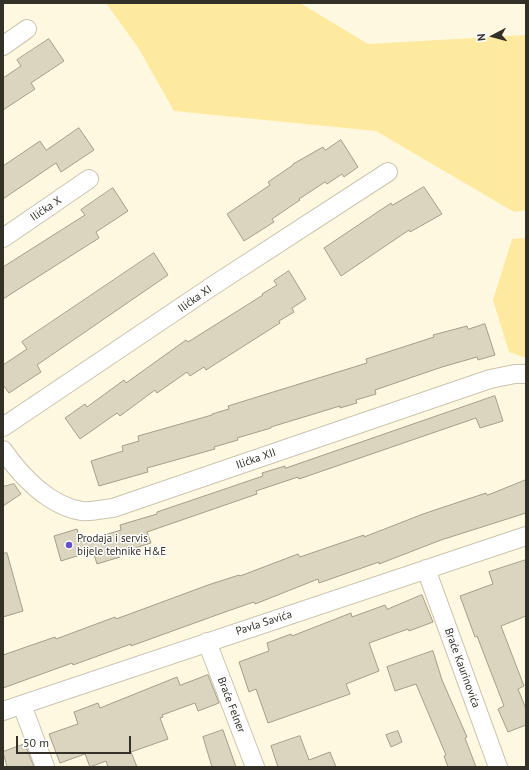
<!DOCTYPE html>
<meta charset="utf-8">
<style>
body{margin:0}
#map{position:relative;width:529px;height:770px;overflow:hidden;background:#fef8e1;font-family:"PT Sans",sans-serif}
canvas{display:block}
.frame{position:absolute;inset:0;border:4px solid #323027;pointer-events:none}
.north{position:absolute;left:473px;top:16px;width:40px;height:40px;-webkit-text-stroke:3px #fff;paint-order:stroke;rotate:264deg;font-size:11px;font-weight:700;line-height:16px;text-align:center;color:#323027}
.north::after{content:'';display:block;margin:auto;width:14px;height:18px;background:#323027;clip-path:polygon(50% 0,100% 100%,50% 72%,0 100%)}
.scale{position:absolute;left:16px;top:736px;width:115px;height:18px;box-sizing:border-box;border:2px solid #323027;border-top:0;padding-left:5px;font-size:12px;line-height:14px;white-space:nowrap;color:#323027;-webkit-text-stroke:3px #fff;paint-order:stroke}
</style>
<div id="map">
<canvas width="529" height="770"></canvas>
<div class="frame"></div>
<div class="north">N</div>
<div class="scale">50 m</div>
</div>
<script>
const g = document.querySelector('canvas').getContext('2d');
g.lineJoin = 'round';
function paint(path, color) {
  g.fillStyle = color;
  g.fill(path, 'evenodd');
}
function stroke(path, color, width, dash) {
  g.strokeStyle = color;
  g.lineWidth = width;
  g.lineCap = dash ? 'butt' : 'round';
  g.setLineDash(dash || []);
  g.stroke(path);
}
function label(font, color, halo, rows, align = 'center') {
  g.font = font + ' "PT Sans",sans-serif';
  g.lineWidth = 3;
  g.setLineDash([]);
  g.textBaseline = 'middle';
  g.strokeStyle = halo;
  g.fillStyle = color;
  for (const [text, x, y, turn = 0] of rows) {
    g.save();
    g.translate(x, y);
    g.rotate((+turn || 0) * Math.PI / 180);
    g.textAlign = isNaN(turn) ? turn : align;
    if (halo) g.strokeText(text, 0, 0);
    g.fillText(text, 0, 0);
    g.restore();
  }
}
paint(new Path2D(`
 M106,3H300L368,44L526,35V210L514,212L376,131L174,111L139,49Z
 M526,238V358L509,352L493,300L512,239Z`), '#fdea9f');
const building = new Path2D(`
 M49,39L64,61L31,83L35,89L3,110V78L21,66L17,60Z
 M79,128L94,150L61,172L56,163L3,199V166L40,141L46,150Z
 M341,140L358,167L344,177L342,174L327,184L325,182L299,199L300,200L272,219L274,222L244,241L227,214L270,185L268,182L293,165V164L323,147L325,150Z
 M424,187L442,214L410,232L409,230L341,276L324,248L391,203L392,205Z
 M113,188L128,211L96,232L99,238L3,299V267L85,215L81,210Z
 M154,253L168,275L37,365L41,372L9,393L3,385V365L27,349L22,342Z
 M289,271L306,299L292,308L294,312L279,321L280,323L206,370L204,367L190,376L187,372L157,393L155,390L120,416L117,413L80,439L65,418L85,404L87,407L124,380L126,383L186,340L188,342L263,295L262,294L277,285L274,281Z
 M485,324L495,355L478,360L477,357L442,367L375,390L376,394L356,400L357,403L340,408V406L271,427V428L237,438L238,440L214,447L215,449L147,468L148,472L99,486L91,461L123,451L122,446L139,441L138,436L212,415V414L229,409L228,406L367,363L366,359L434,337L433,335L467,326L468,329Z
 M495,396L503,421L480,428L476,418L299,479L298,477L256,491L257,494L147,532L151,543L119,553L120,557L97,564L93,551L61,561L54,536L77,529L81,542L121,530L120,525L157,514V512L263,476L262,473L285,466V468Z
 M526,480V513L441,540L379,564V562L319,583L318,579L255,604L254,602L225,612L131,646V644L73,665L72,663L3,688V655L55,637L56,639L115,617L116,619L146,608L208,585L239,575L240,576L298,554L300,557L364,535V537L423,514L486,493L487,495Z
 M14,484L21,494L3,506V487Z
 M7,553L23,611L3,617V554Z
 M526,560V616L501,626L524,686L518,689L526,709V725L508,732L498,709L504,706L477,636L475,637L460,596L493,584L489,572Z
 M422,595L433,622L409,631L408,629L369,643L379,671L346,684L350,694L268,723L256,689L249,692L239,662L269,651L267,643L291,634L292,636L351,613L352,617L385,605L387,609Z
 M433,651L442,680L467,737L465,738L476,767H448L444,756L446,755L416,684L395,691L387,667Z
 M208,675L219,703L198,711L195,703L162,715L163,717L160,718L168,739L131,752L137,767H108L106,761L90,767L85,754L60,763L49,734L78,724L74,712L98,703L100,708L177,677L180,685Z
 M223,730L236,767H212L203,737Z
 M398,731L402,742L391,747L386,735Z
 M300,736L309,760L330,752L336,767H278L271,746Z
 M25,744L34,767H7L3,752Z`);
paint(building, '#dbd5bf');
stroke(building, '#a49e89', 1);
const minor = new Path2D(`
 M3,46L27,29
 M3,238L89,179
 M3,427L214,285L388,172
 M3,450C21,476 49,506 82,511C91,512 103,509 113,508L490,379L515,374H526
 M426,569L498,767
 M207,642L255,767
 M22,705L45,767
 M3,711L526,536`);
stroke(minor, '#cac5af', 20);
stroke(minor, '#fff', 18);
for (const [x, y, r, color] of [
 [69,545,4,"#6251ca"]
]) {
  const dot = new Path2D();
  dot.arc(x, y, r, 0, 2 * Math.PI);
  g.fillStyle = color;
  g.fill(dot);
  stroke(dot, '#fff', 1.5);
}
label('11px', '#323027', '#fff', [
 ["Ilićka X",46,209,-34],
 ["Ilićka XI",195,299,-35],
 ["Ilićka XII",256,459,-19],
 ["Pavla Savića",264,623,-18],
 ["Braće Kaurinovića",462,668,70],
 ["Braće Felner",231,705,69]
]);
label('11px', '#323027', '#fff', [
 ["Prodaja i servis",77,539],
 ["bijele tehnike H&E",77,552]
], 'left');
</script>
